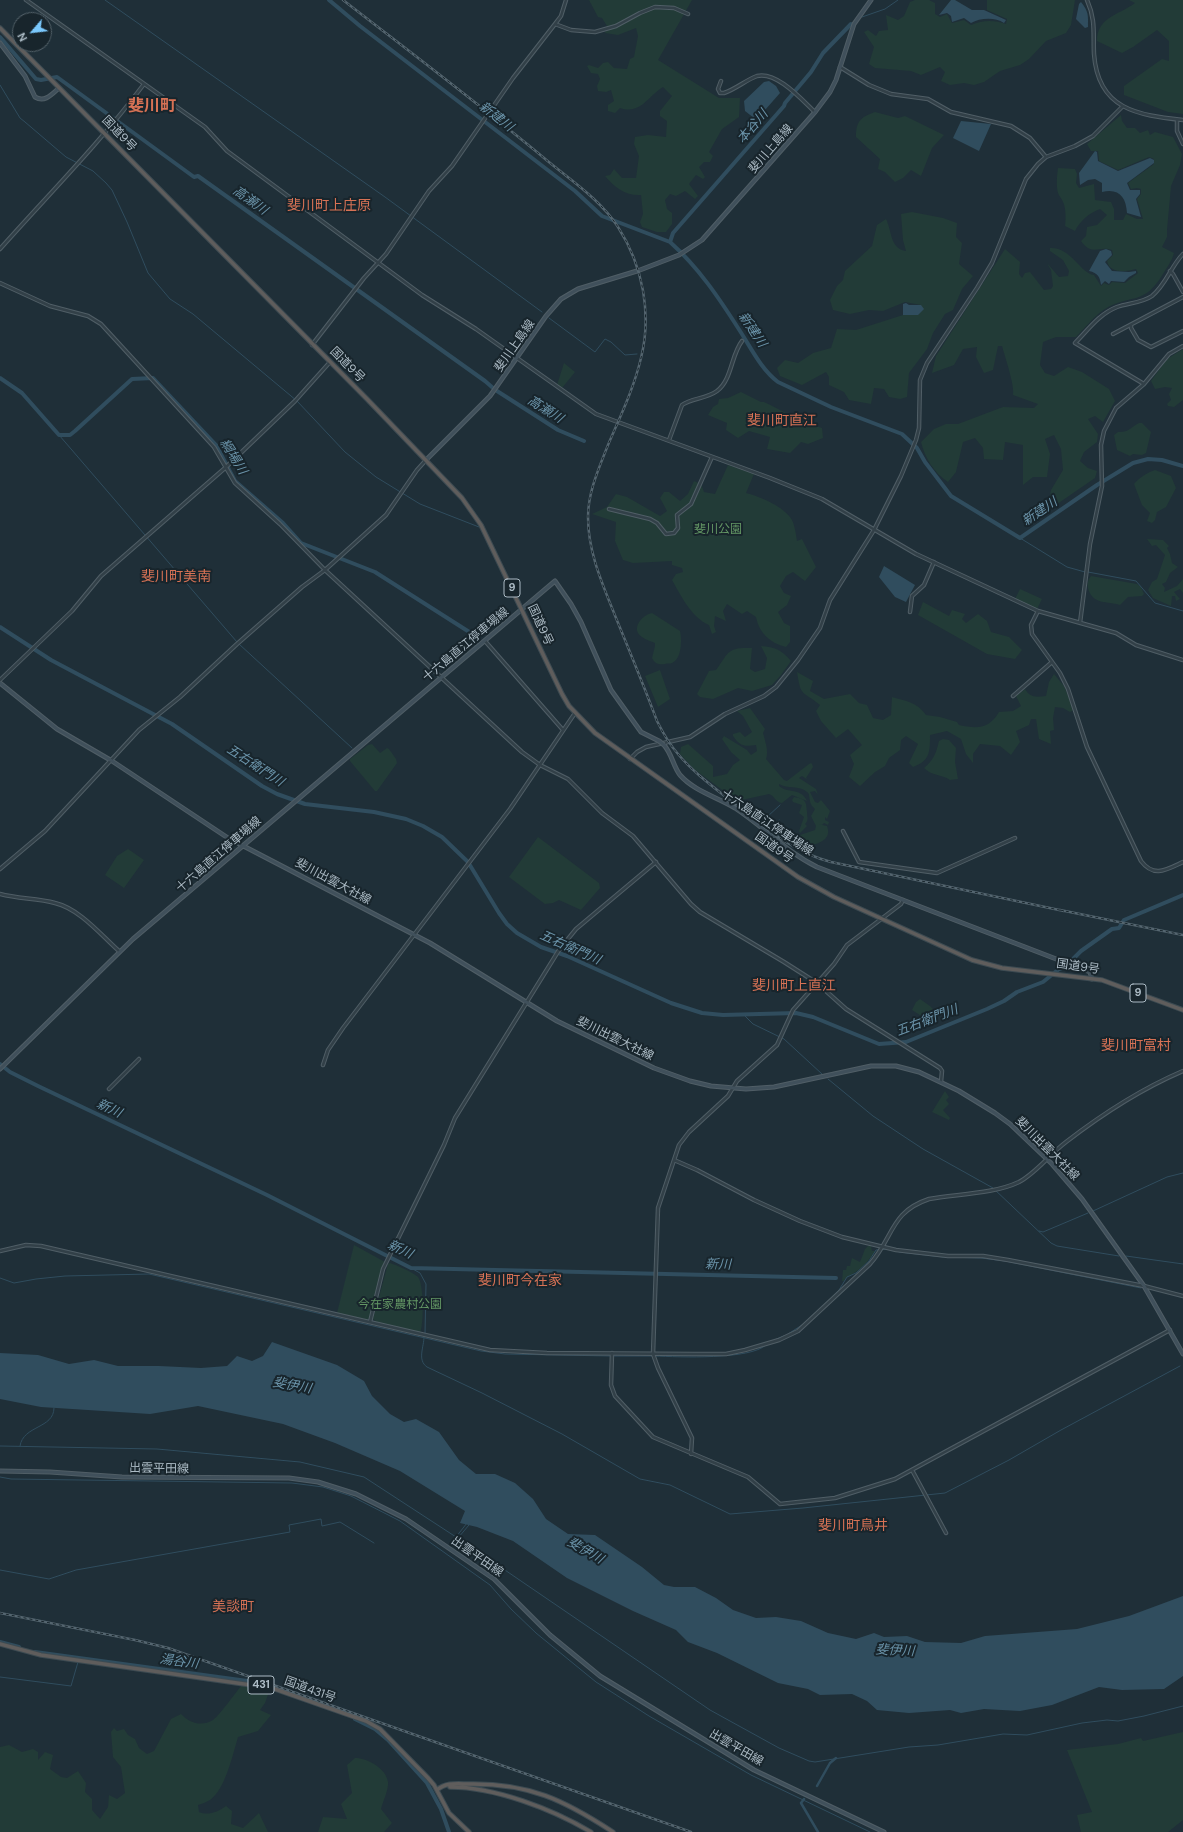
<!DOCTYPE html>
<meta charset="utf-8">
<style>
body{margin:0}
#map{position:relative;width:1183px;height:1832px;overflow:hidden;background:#1f2f38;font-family:"DM Sans",sans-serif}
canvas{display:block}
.north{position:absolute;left:12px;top:12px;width:40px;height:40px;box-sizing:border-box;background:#18252c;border:1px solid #536169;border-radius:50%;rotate:242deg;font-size:11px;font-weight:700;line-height:16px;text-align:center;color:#acbbc5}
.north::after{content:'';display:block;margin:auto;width:14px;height:18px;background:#7ac8fc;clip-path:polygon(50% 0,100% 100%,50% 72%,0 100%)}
</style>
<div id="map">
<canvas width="1183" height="1832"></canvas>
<div class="north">N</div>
</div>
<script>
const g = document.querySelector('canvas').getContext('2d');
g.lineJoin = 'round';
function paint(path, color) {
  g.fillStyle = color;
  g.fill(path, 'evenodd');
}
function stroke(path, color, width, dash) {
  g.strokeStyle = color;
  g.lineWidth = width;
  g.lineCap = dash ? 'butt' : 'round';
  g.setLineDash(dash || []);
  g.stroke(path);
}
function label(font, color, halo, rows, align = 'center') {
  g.font = font + ' "DM Sans","Noto Sans JP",sans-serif';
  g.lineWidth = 4;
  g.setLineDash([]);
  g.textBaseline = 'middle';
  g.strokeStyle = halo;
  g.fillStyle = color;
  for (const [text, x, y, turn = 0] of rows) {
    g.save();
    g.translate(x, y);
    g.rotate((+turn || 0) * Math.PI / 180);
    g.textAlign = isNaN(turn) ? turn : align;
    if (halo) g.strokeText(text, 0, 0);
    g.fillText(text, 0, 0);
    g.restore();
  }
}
paint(new Path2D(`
 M589,0H692L658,60L719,98H740L739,117L722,129L709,152L713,156L710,162H704L699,167L705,177L703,179L696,175L689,184L698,196L695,199L685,191L676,196L670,194L665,200L667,209L672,213V224L666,232H657L642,227L640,222L643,214L641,195C626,196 615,188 605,176L610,175L614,169L622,178H636L639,156L634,144L635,137L648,135L666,137L667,121L660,116V111L672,96L663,87C648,96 641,115 620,108L615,113L608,111V105L614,101L611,90L606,92L598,91L597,86L600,79L598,74L591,73L587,66L589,65L598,68L603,63L608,62L614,68L627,69L630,59L634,57L638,36L636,28L618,35L605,33L607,26L602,18L598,17Z
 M915,0H929L935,3V14L940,17L947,14L952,23L964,20L971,25C983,20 994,20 1006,24L1007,19L987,10V0H1075L1071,25L1066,33L1046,41L1029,59L1020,65L1000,71L984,82L974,85L964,83L950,85L941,81L945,72L940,67L921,75L911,71L875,68L869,64L874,47L864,32L868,30L876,36L879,31L888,30L886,15L898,20L904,16L910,2Z
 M1129,0H1183V114L1168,112L1124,95V86L1162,59L1169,61V41L1157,30L1133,47L1122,53L1097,41C1097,17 1119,15 1135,3Z
 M875,112L898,118L905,116L944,135L932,148L921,176L911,170L903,178L895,182L885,172L878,169L880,159L856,137C856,122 860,117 875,112Z
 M1121,115L1122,121L1127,128H1135L1140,133L1148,130L1150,135L1155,132L1173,137L1182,154L1180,165L1171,186L1167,230V237L1162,247L1174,253C1172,261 1167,267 1163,274C1143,307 1131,293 1105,309C1094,316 1085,328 1076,337H1056L1043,342L1040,365L1045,373L1054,376L1068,367L1082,372L1109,389L1115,401L1103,422L1095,416L1088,419L1098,434L1097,442L1084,452L1080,461L1088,468L1097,471L1095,478L1047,511L1051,490L1063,470L1061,449L1054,435L1045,439L1050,454L1047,477H1033L1023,485V445L1005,442L1003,460L984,459L983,448L975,438L963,442L956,472L948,482C934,473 925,458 921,442L934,429L946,424H958L1003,407L1034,408L1038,404L1013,395C1015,386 1005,357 1002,346H998L993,370L984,373L976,357L977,347L963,349L954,365L932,373L936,356L1005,249L1020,262L1019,274L1022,278L1025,273L1030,272L1044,290L1051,289L1053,286L1051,270L1047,263L1059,277L1068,276L1069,271L1063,260L1050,251V248C1071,247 1080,273 1094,275L1101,286L1104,283L1109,285L1112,282L1125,283L1138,273L1136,269C1126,272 1110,274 1107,261L1113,255L1112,250C1099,245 1092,257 1081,241L1086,236L1087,227L1097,225L1107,215L1100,209C1089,213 1080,221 1075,231L1065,226C1066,221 1066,207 1063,202C1062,199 1059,196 1058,193C1056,185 1057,176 1058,168L1075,169L1077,174L1076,183L1079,188L1094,184L1095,200L1111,202L1114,209V220H1123L1126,214L1137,219H1143L1137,199L1141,194V189L1137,188L1131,189L1128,183L1154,164V159L1149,157L1118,170L1099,161L1098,151H1091L1087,144Z
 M912,212L943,218L957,223L956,237L962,243L959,264L973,276L962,289L953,310L945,314L933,333L927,349L909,373L907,397L900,399L889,397L884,389L874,388L871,404L849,400L844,392L829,385V377L826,372L802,385L780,376L777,368L785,360L798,363L813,353L831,348L837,329L856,330L903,315H918L921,305L905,302L883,311L869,310L850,314L833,310L830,300L837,286L843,280L845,271L872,246L877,225L886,219C892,231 890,249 906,251L903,240L901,214Z
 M1183,349V400L1174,407L1168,406L1167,404L1171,400L1169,394L1172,388L1165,387L1155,389L1151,381L1167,359Z
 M564,363L575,372L562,388L557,385Z
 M741,392L761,402H764C784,411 801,423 822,428L823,438L808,444L801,442L790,453L767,449L770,437L749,431L738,438L726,430L727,423L708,415L713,407L718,404L719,399L728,398Z
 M1139,423H1142L1151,432L1146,453L1142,455L1133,454L1130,456L1117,450L1114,435L1118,432C1128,433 1131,427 1139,423Z
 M728,465L754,474L746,493C759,496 785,507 792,520C795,526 796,535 797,541L802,539L816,567L805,581L793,572L786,576L780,586L784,593L791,596L787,605L778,612L784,623L790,626V642L786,647C770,643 759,633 756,617L747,611L742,614L727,604L723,611L726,621L715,616L714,626L716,632L712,634L709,625C692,618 681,596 672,580L676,574L683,572L682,568L672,565V561L633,563L623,560L615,541L616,522L592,514L607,507L616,494L627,497L660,516L667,511L660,498L664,492H669L680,501L688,494L694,481L701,484L704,492L715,494Z
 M1155,470L1171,476L1176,488L1166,507L1157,512L1155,520L1152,523L1147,521L1150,513L1142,505L1134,484C1139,478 1148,472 1155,470Z
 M1147,539L1163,540L1169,546L1167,548L1170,554L1172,563L1178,567L1170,573L1166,582L1162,584L1165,588L1164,592L1177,586L1183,579V593L1180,589L1174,592L1180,599L1176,601L1175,596H1172L1171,606L1153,598L1148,590L1152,582L1157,579L1165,555L1156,545L1152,546Z
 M1091,576L1137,584L1141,587L1144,594L1142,596L1128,597L1120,605C1108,601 1092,605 1088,588C1087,583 1088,580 1091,576Z
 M1020,589L1042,599L1037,609L1015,599Z
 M923,602L949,616L952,610L965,614L962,619L966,623L978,614L987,621L991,632L1009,637L1022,650L1015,659L987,654L918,615Z
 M652,613L680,631C682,639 682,659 672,663C670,664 667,663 665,664C659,665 655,664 652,658L655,646V643C651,641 646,640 642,637C630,629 642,615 652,613Z
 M761,646C775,647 782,650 791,661L781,675L772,685L752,691L738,688L713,699L700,697L697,694L709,671L716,670C729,652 727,647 752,648L750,669L755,672L765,669L767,658Z
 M660,670L670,699L658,707L645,676Z
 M797,672L813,681L810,691L824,699L850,694L859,703L867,705L873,718L883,720L891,715L892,697C906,701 917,702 926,715L940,717L957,722L959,725C977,729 989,729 999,712L1013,711L1021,706L1016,696L1025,689C1030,698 1036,697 1046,696L1049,682L1054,674L1064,686L1074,710L1070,712L1063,708L1055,707L1053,718L1054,730L1050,731L1051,744L1039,739L1036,719H1031L1029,725L1016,731L1020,742L1011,755L1000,746L980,744L973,754V763L966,754L961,739L947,731L930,735C930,752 930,761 913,767L909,763L918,744L906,736L901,740L900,750L889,758L885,766L875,772L860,786L849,777L854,764L850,755L862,745L848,729L836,738L821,721L816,711L820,705C802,690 801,698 797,672Z
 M750,708L765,729L763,733C765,741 769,751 766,759L784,780L787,781L809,764L811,763L812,764L813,767L806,778L808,780L802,776L799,778L816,789L818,795L815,791L810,792L815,802L818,803L821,800L830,811L827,819L825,817V820L829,822L828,825L824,823L822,825L818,824L827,826C833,841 815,845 805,846L800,838V835L815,830L816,826L811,816L815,809C813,807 810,804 810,801C809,798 810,794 807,792C799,785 787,789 779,784V786C788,794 801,787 807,801L792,795L782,803C775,802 775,796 769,794L737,801L694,769L680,754L681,747L688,744L713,766V777L727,774L733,765L740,760L731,752L722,739L724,736L747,750L751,755L757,751L756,745C744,747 740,746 733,736V734L740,732L745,737L752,732L743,716L737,711Z
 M943,739L949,740L956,748L955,762L958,779L950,780C941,774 932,776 924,768C934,760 936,753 939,741Z
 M372,744L380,753L387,748L389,749L396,759L397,763L377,791H375L350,761V759L368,745Z
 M794,797C806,799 806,801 807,812C807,817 809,820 805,824L807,826L800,833L799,831L804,817L799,813L802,805L793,802L792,800Z
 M538,837L599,883L600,888L581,910L559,900L553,903L545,904L509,877Z
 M128,849L144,860L124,888L105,875L117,856Z
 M920,999L930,1006L937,1013L936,1014L926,1019L912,1010L916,1002Z
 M945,1091L949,1097L946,1100L949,1104L943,1110L950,1118L949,1120L932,1112Z
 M354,1245L385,1262L372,1310L368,1320L337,1313Z
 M868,1246H871L872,1251H875C870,1259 864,1266 857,1271C852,1275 847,1276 844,1281H842L843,1270H846L847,1266H850L852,1258L860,1262L865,1249Z
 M390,1263C398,1266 411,1271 418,1277C424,1284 424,1325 420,1333L378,1323L373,1319L388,1264Z
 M242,1685L260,1687L269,1692L265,1703L260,1710L271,1715L258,1731L238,1737C233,1754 225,1790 210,1800C206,1802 202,1804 198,1805L199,1812C208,1816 218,1812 226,1806L232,1811L231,1824L243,1828L259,1813L268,1832H0V1747L9,1745L22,1752L33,1749L38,1752V1760L45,1752L53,1755L50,1769L61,1777L67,1778L78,1771L86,1783L85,1792L92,1799V1810L100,1819L108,1807L109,1795L117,1799L125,1793L121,1767L113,1757L111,1732L114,1728L117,1731L124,1729L128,1735L135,1739L139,1748L147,1754L154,1751L171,1719L181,1714C189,1723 202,1727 213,1720C220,1715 235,1693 242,1685Z
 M1183,1732V1820L1168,1832H1081L1077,1815L1092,1812L1067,1750L1118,1744L1141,1738L1143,1741Z
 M355,1758C367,1758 386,1768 388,1782C389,1789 383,1801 381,1809L392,1823L384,1832H318L323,1817L347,1819L341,1804L352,1793L347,1765Z`), '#223b37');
paint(new Path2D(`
 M951,0H955L972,10H984L1006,20L1004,23C995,17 980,18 971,23L964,18L952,22L951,16L947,13L939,15Z
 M1081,2C1089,12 1088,15 1088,27L1085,28L1076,19L1079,4Z
 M769,81L776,86L780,93L758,118H754L745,111L744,101L764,82Z
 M961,121L991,124L979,151L953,138Z
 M1095,151L1097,152L1098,161L1118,171L1150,158L1154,160V163L1127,183L1130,190H1140V194L1136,199L1141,217L1127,213C1126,197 1119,188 1102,192V183L1095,179L1088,180L1080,185L1079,173Z
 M1106,249L1111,251L1112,255L1105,262L1112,271L1129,272L1136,271V273L1129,277L1124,282L1111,281L1109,284L1105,281L1101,285C1100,277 1098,273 1089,271L1100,251Z
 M906,303L909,305H921L924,309L918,315H903V304Z
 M884,566L915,585L906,602L895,597L879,577Z
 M272,1342L337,1365L364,1381L372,1396L390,1414L404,1422L416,1419L439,1432L459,1460L476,1474H495L515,1483L533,1499L546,1519L568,1534L595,1535L642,1567L664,1585L674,1587H695L716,1598L733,1610L756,1618L776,1617L801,1621L828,1633L856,1639L874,1633L884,1637L907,1636L925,1642L961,1643L985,1636L1077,1629L1129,1616L1183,1596V1676L1164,1689L1122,1690L1099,1687L1052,1705L1020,1711L984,1709L961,1713L950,1710L909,1713L877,1710L867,1701L852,1694L820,1695L808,1689L778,1683L717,1653L688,1642L676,1630L633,1611L567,1578L513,1541L477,1527L460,1523L465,1511L400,1471L335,1443L283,1424L198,1406L150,1414L41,1407L0,1399V1353L38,1355L69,1364L94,1360L118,1366H159L201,1368L227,1366L237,1356L252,1361L263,1356Z`), '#304d5e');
stroke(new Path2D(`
 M105,0L385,197L542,312
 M862,17L885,9L898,0
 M0,85L20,118L25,122L66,157L93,171L106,183L112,190L127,222L148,273L170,299L193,314L297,401L345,452L376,477L420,504L479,527
 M549,318L595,352L605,339L611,342L625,355L637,354
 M59,435L237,642
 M1020,538L1067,567L1085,572
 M1088,572L1136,581L1155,603L1183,611
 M239,644L352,748
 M767,817L780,805
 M779,832L775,827L779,820
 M743,1014L753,1024L784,1039L822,1074
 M828,1079L873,1116L923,1149L993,1188L1051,1243L1057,1246L1119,1256
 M1093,1211L1167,1177L1183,1173
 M1039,1231L1043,1232L1088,1213
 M899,1252L943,1257L981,1258L1005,1261L1141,1288
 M1126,1256L1183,1264
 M411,1268L420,1273L426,1284L425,1334
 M0,1278L14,1283L36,1279L65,1276L149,1274L481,1351L505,1354L610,1356
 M828,1301L839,1290L847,1277L856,1273L869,1261L876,1250L888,1249
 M788,1334L802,1325
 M424,1337C424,1347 417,1360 427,1367L482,1393L562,1434L640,1479L670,1485L730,1514L803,1508L945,1493L1009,1460L1061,1430L1180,1366
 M774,1340L784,1336
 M613,1356H652
 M655,1356C679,1357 750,1360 766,1345
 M0,1446L157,1449L300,1462L364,1477L456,1537L467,1523
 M20,1446C23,1425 54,1429 54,1408
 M0,1477L11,1479L292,1483L323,1487L351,1496L400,1521L490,1585L511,1609L536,1633L596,1682L649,1716L751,1775L870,1832
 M469,1525L458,1538L710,1710L779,1748L809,1761L815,1762L909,1747L938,1745L1003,1734L1027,1735L1082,1723L1107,1720L1118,1721L1144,1716L1183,1706
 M0,1570L49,1579L76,1570L290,1532L289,1525L321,1519L322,1526L340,1522L374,1543
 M0,1677L71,1686L78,1662`), '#304d5e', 1);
stroke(new Path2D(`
 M817,1786L830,1763L836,1758
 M804,1799L801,1803L818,1832`), '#304d5e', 2.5);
stroke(new Path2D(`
 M329,0L360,26L575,191L602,216L670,242C699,268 719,298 740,331C751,348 761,369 778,382L831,407L902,434L917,448L925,462L951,496L1020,538L1097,485L1133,463L1148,459L1162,460L1183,466
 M0,37L36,79L41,80L57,77L194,177L198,176L485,381L493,388
 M670,242L673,233L784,106L785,103L811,72L823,53L851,24
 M0,378L22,393L59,435H70L75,431L132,379L153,378L216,445L235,481L283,523L301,543L375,572L474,635
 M497,391L558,430L584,441
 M0,627L51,660L172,724L262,786L277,794L305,804L374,812L406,819L423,826L442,837L468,862L499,913L507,924L517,933L541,947L567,956L671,1003L702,1013L723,1015L796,1013L813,1017L879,1044L906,1042L987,1009L1004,1001L1017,992L1043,982L1059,969L1065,967L1081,951L1112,929L1119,928L1124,920L1183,895
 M0,1064L10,1072L38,1086L267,1195L411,1268L836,1278
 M0,1642L19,1647
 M35,1652L262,1683L353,1715
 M355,1719L375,1729L388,1740L427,1783L441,1809L449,1832`), '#304d5e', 4);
const tertiary = new Path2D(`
 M26,0L205,127L227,151L422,295L476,329L596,414L770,478L822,499L916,554L1038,611L1116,633L1136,645L1183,660
 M1087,0C1096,20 1093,34 1094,54C1098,110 1138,115 1183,120
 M555,24L571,30L595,32L616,26L640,13L655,7L674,8L688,14
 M840,67L869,85L891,94L928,99L951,112L1011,126L1030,138L1046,157
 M721,81L718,89L720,93H724C736,89 746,80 757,76C777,71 802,100 815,112
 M1177,120V131L1183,144
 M0,249C48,195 100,143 144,84
 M1170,271L1173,274L1183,292
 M0,283L50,306L88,316L101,324L214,447L235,483L280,524L325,570L522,752L540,765L568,779L602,813L633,836L691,904L700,912L784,962L817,983L846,1009L940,1068L942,1071L941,1082
 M1131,325V328L1138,340L1151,347L1183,331
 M1113,334L1183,297
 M312,345L364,278L386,254L429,191L452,166L513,78L555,24L561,16L566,0
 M1144,384L1075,343C1088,330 1099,314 1117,307C1128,303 1142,303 1152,296C1166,285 1171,266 1183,254
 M669,440L682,405C692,398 706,399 717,391C732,380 731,355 742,341
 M609,509L650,519L657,523L666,534L674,533L678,528L677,515L691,504L712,457
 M1038,611L1031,625L1032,634L1060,673L1068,689L1087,747L1141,861C1154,878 1166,870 1183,862
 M910,612L912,596L924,585L934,562
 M1080,623L1090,544L1102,486L1101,445L1104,431L1116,408L1144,384L1169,354L1183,346
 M485,641L563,730
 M0,680L72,611L101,576L225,468L295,401L330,362
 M1013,696L1052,662
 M630,759L637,752L646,747L690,737L725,714L764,696L776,687L798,660L820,628L830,600L874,530L901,476L916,440L919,428L920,380L927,363L977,288L992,263L1026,179L1038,164L1046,157L1075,146L1093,136L1122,107
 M843,831L859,862L937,873L1015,838
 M0,869L45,831L139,730L180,697L237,644L302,587L325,570L386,515L417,470L426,460
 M0,894C18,899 37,898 55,903C80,909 101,935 119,951
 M323,1065L328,1050L343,1028L510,809L575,713
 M109,1089L139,1059
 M674,1160L697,1170L754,1200L800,1221L842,1237L896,1250L948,1256H983L1008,1260L1144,1286L1183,1296
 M0,1251L26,1245L41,1246L490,1350L547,1353L695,1354H726L745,1350L779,1340L798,1331L870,1264C894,1237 890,1212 929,1199C957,1194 994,1194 1019,1182C1036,1173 1050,1154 1066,1142C1101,1115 1141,1089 1183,1071
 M370,1322L383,1269L444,1145L455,1118L559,950L576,929L656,862
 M612,1353L611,1385L615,1396L653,1437L748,1477L780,1504L835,1498L895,1479L1170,1330
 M691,1454L692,1438L658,1368L653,1354L658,1208L679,1145L689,1132L728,1096L737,1081L777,1045L793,1010L834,964L847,945L901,904L903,900
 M912,1470L946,1533`);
const secondary = new Path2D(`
 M0,43L25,76L35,97C45,103 52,94 59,88
 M640,270L679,255L702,240L815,112L830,92L836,80L854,24L871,0
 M426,460L490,396L546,316L561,299L578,289L637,271
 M0,683L57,729L112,761L228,838L430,943L557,1021L654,1068L690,1081L711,1086L746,1089L774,1087L871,1066H896L919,1072L959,1091L995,1113L1010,1124L1052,1164L1082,1199L1144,1286L1183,1354
 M664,745C672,754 673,766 680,775C694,791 717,797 735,808C764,827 785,851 817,867L1090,972L1092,979
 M0,1069L133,939L555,581L571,604L581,622L611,690L641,732L659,741
 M0,1471L50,1472L122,1477L289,1478L318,1482L356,1494L406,1519L494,1579L550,1635L600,1676L754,1770L884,1832`);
const trunk = new Path2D(`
 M0,28L367,399L462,498L481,525L562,694L569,706L595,733L798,877L834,897L972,960L1002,968L1102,980L1183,1010
 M0,1644L41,1655L272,1688L366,1721L380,1729L428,1778L434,1785L449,1813L469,1832
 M450,1787C495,1787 552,1809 591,1832
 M437,1790C446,1782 458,1784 469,1784C529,1783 564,1800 613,1832`);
stroke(tertiary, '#505e66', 4.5);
stroke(secondary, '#505e66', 5);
stroke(trunk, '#3d4b52', 5.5);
stroke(tertiary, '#324048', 2.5);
stroke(secondary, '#40505b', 3);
stroke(trunk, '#5f5d5c', 3.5);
const rail = new Path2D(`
 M343,0C410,52 479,104 544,158C569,179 600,199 618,227C643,266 652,314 641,358C634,388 620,417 608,445C599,468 588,492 588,517C588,553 603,585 616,618C630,652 644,686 657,721C663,733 669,744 678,754C693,772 712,786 731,801C762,825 792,852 831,862L1064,911
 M1060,910L1183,935
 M0,1613L135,1640L168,1648L691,1832`);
stroke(rail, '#54656f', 2.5);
stroke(rail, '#18252c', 1, [3]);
const secondaryBridge = new Path2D(`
 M659,741L664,745`);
stroke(secondaryBridge, '#505e66', 5, []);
stroke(secondaryBridge, '#40505b', 3);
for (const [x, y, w] of [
 [512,588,16],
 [1138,993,16],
 [261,1685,26]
]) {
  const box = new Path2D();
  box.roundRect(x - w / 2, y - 9, w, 18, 3);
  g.fillStyle = '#18252c';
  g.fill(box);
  stroke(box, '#acbbc5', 1);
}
label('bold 11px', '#acbbc5', null, [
 ["9",512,588],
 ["9",1138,993],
 ["431",261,1685]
]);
label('12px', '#acbbc5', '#18252c', [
 ["国道9号",119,134,46],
 ["斐川上島線",771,149,-49],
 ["斐川上島線",515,346,-55],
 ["国道9号",347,365,45],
 ["国道9号",540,625,65],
 ["十六島直江停車場線",466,645,-40],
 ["十六島直江停車場線",767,823,34],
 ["国道9号",774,848,35],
 ["十六島直江停車場線",219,855,-41],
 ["斐川出雲大社線",333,882,28],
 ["国道9号",1078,967,8],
 ["斐川出雲大社線",615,1039,26],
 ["斐川出雲大社線",1047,1149,45],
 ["出雲平田線",159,1469,1],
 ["出雲平田線",477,1557,35],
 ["国道431号",310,1690,20],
 ["出雲平田線",736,1748,30]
]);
label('12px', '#639664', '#18252c', [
 ["斐川公園",718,530],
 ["今在家農村公園",400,1305]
]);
label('italic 13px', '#6b94aa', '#18252c', [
 ["新建川",496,117,38],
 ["本谷川",753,127,-49],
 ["高瀬川",250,201,35],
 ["新建川",752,330,56],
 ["高瀬川",545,410,32],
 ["綱場川",233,457,58],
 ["新建川",1040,512,-34],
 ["五右衛門川",255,766,33],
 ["五右衛門川",570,948,24],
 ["五右衛門川",927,1021,-21],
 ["新川",109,1109,25],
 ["新川",400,1250,25],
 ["新川",718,1265,1],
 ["斐伊川",292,1386,10],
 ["斐伊川",585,1551,30],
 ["斐伊川",895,1651,3],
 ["湯谷川",179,1662,8]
]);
label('14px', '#d77255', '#18252c', [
 ["斐川町上庄原",329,206],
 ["斐川町直江",782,421],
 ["斐川町美南",176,577],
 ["斐川町上直江",794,986],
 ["斐川町富村",1136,1046],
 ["斐川町今在家",520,1281],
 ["斐川町鳥井",853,1526],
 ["美談町",233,1607]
]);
label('bold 16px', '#d77255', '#18252c', [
 ["斐川町",152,107]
]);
</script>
